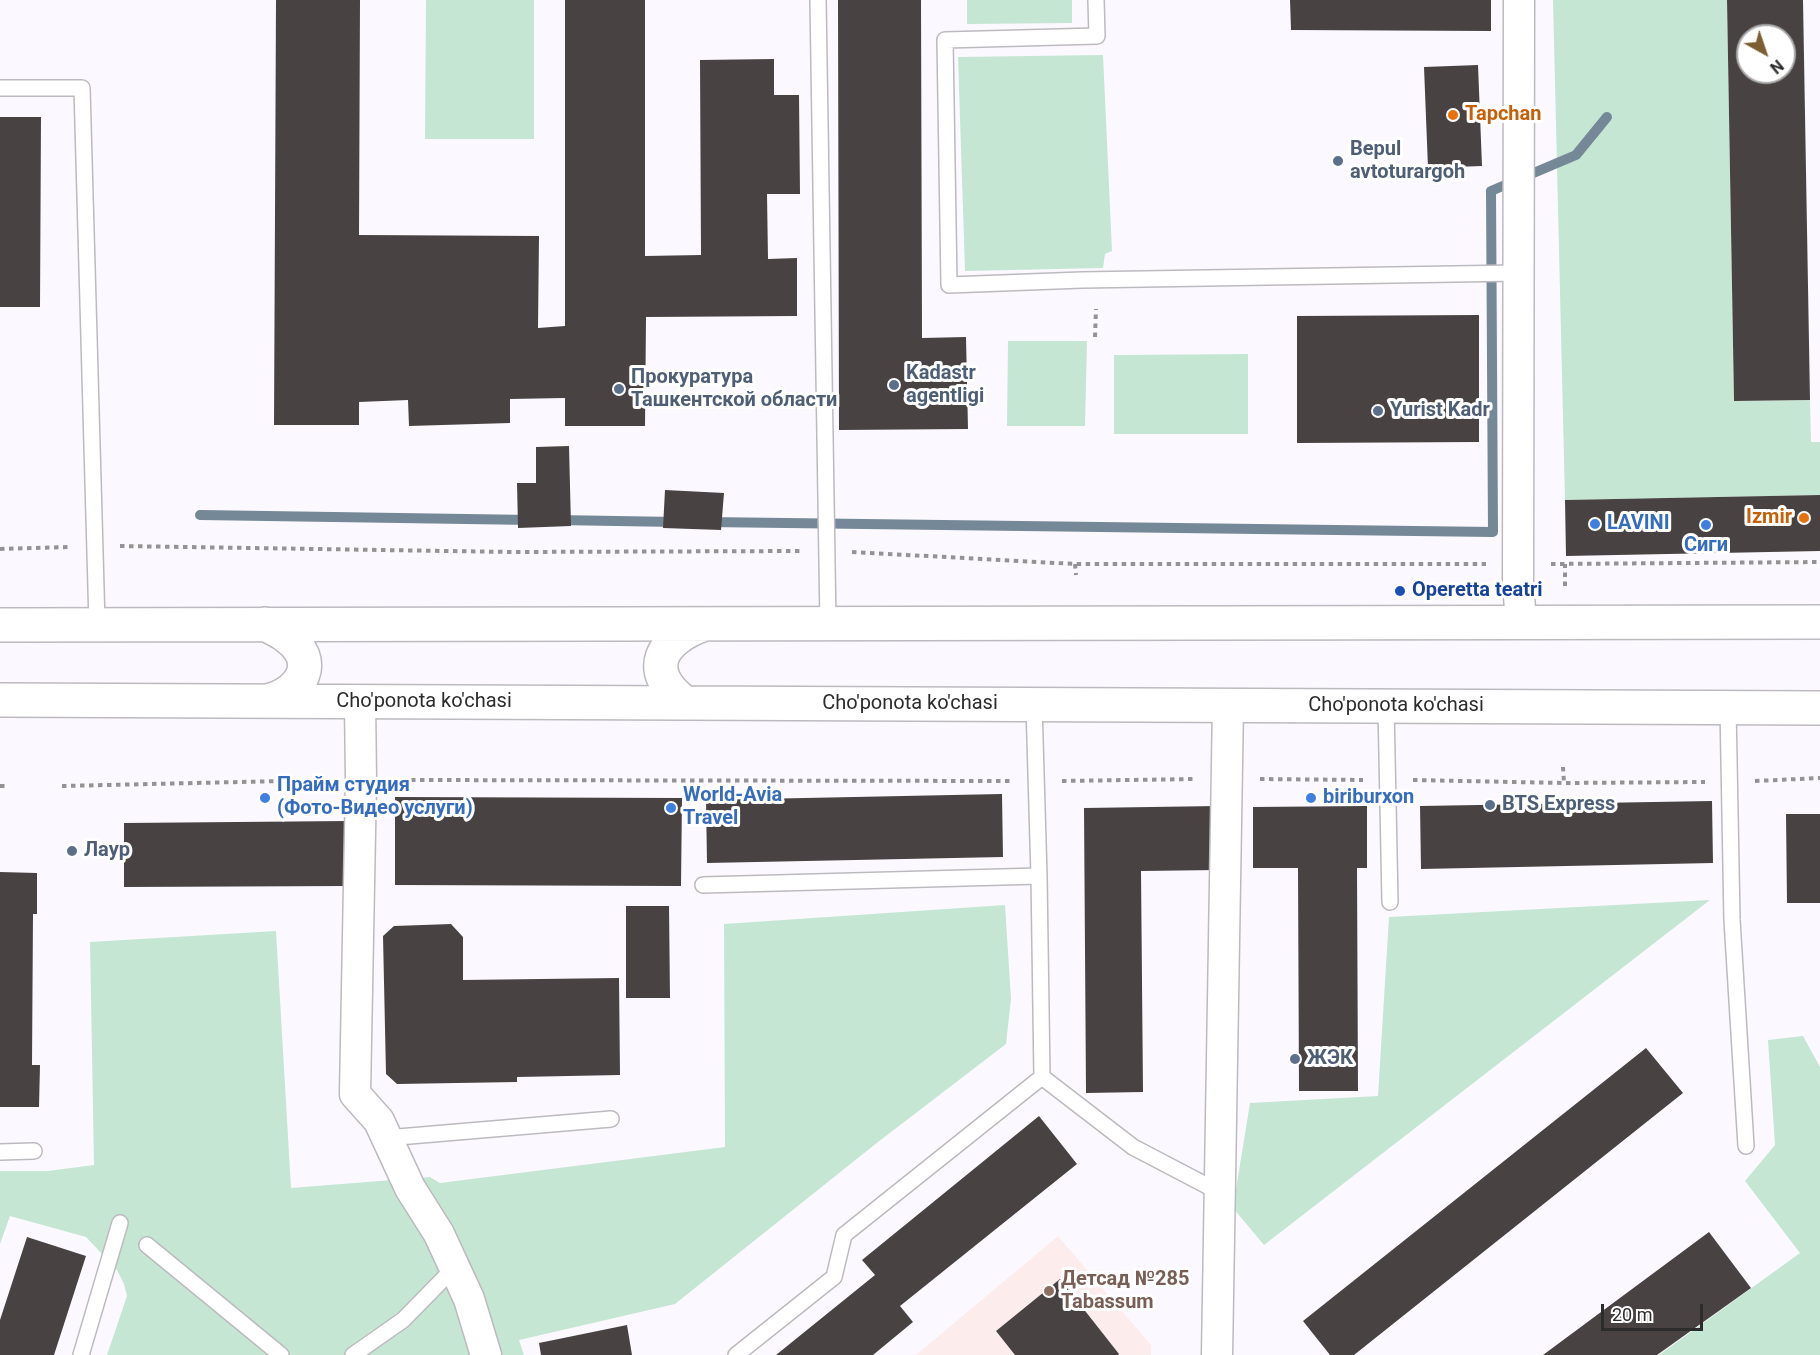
<!DOCTYPE html>
<meta charset="utf-8">
<style>
body{margin:0}
#map{position:relative;width:1820px;height:1355px;overflow:hidden;background:#fbf9ff;font-family:Roboto,sans-serif}
canvas{display:block}
.north{position:absolute;left:1736px;top:24px;width:60px;height:60px;box-sizing:border-box;background:#fff;border:2px solid #ababab;border-radius:50%;rotate:140deg;font-size:16px;font-weight:700;line-height:24px;text-align:center;color:#2c2c2d}
.north::after{content:'';display:block;margin:auto;width:21px;height:27px;background:#7b5e31;clip-path:polygon(50% 0,100% 100%,50% 72%,0 100%)}
.scale{position:absolute;left:1601px;top:1304px;width:102px;height:27px;box-sizing:border-box;border:3px solid #2c2c2d;border-top:0;padding-left:8px;font-size:18px;line-height:21px;white-space:nowrap;color:#2c2c2d;-webkit-text-stroke:4px #fff;paint-order:stroke}
</style>
<div id="map">
<canvas width="1820" height="1355"></canvas>
<div class="north">N</div>
<div class="scale">20 m</div>
</div>
<script>
const g = document.querySelector('canvas').getContext('2d');
g.lineJoin = 'round';
function paint(path, color) {
  g.fillStyle = color;
  g.fill(path, 'evenodd');
}
function stroke(path, color, width, dash) {
  g.strokeStyle = color;
  g.lineWidth = width;
  g.lineCap = dash ? 'butt' : 'round';
  g.setLineDash(dash || []);
  g.stroke(path);
}
function label(font, color, halo, rows, align = 'center') {
  g.font = font + ' Roboto,sans-serif';
  g.lineWidth = 6;
  g.setLineDash([]);
  g.textBaseline = 'middle';
  g.strokeStyle = halo;
  g.fillStyle = color;
  for (const [text, x, y, turn = 0] of rows) {
    g.save();
    g.translate(x, y);
    g.rotate((+turn || 0) * Math.PI / 180);
    g.textAlign = isNaN(turn) ? turn : align;
    if (halo) g.strokeText(text, 0, 0);
    g.fillText(text, 0, 0);
    g.restore();
  }
}
paint(new Path2D(`
 M1058,1236L1151,1345V1355H916Z`), '#fdecec');
paint(new Path2D(`
 M426,0H534V139H425Z
 M967,0H1072V23L967,24Z
 M1553,0H1727L1734,401L1810,400L1811,442H1820V495L1565,500Z
 M1103,55L1112,251L1105,254L1103,268L965,271L958,57Z
 M1008,341H1087L1085,426H1007Z
 M1248,354V434H1114V355Z
 M1710,900L1264,1245L1233,1208L1250,1103L1378,1096L1389,917Z
 M1005,905L1011,999L1006,1044L878,1142L675,1304L519,1340L524,1355H107L127,1296L124,1284L117,1270L86,1237L10,1216L0,1244V1171H48L94,1165L90,942L276,931L291,1188L430,1177L440,1183L725,1147L724,924Z
 M1803,1036L1820,1067V1355H1659L1800,1253L1745,1181L1775,1145L1768,1040Z`), '#c5e6d3');
stroke(new Path2D(`
 M200,515L532,520
 M557,520L676,522
 M707,522L1493,532L1491,191L1576,155L1607,117`), '#758898', 10);
paint(new Path2D(`
 M276,0H360L359,235L539,236L538,328L565,326V0H645V256L701,255L700,60L774,59V95H799L800,194H767L768,259L797,258V316L646,317L645,426H565V398L510,399V423L409,426L408,400L359,402V425H274Z
 M838,0H921L922,338L966,337L968,429L839,430Z
 M1290,0H1491V31L1291,30Z
 M1727,0H1803L1810,400L1734,401ZM1748,36H1784V72H1748Z
 M1478,65L1482,166L1428,168L1424,67Z
 M0,117H41L40,307H0Z
 M1479,315V442L1297,443V316Z
 M569,446L571,526L518,528L517,483H536V447Z
 M665,490L724,493L721,530L663,528Z
 M1820,495V551L1566,556L1565,500Z
 M1002,794L1003,857L707,863L706,800Z
 M395,797L682,798L681,886L395,885Z
 M1712,801L1713,863L1421,869L1420,806Z
 M1218,806V870L1141,871L1143,1092L1086,1093L1084,808Z
 M1367,806V868H1357L1358,1091H1299L1298,868H1253V807Z
 M1786,814H1820V903H1787Z
 M348,821V886L124,887V823Z
 M0,872L37,873V914H33L32,1065H40L39,1107H0Z
 M626,906H669L670,998H626Z
 M451,924L463,937V980L619,978L620,1075L517,1077V1082L397,1084L386,1074L383,936L394,926Z
 M1646,1048L1683,1093L1354,1355H1330L1303,1321Z
 M1039,1116L1077,1164L900,1306L913,1322L873,1355H776L875,1275L862,1260Z
 M1709,1232L1751,1288L1657,1355H1543Z
 M27,1237L86,1256L54,1355H0V1320Z
 M1060,1279L1119,1354L1118,1355H1015L996,1331Z
 M627,1325L632,1355H541L539,1343Z`), '#484342');
const lane = new Path2D(`
 M818,0L828,623
 M1096,0L1097,36L945,40L949,285L1082,280L1517,273
 M0,88H82L97,624
 M1386,706L1390,902
 M1728,707L1732,920L1746,1146
 M703,885L1039,876
 M1042,1077L1133,1147L1219,1192
 M386,1138L611,1119
 M0,1152L34,1151
 M147,1245L281,1355
 M81,1355L120,1223
 M353,1355L403,1320L455,1267
 M736,1355L834,1277L844,1235L1042,1077L1039,876L1034,705`);
const street = new Path2D(`
 M1519,0L1518,583L1521,622
 M360,702L361,780L355,1094L379,1121L410,1188L439,1234L469,1299L486,1355
 M1217,1355L1228,705`);
const secondary = new Path2D(`
 M265,624C272,628 280,631 286,636C321,661 302,693 267,701
 M0,625L1820,622
 M0,700L1820,708
 M685,703C642,670 661,639 705,624`);
stroke(lane, '#bcbabf', 18);
stroke(street, '#bcbabf', 33);
stroke(secondary, '#bcbabf', 36);
stroke(new Path2D(`
 M1095,337L1096,309
 M120,546L512,552L803,551
 M0,549L71,547
 M852,552L1075,564H1486
 M1075,564L1076,575
 M1551,564L1820,562
 M1565,586V564
 M1563,767L1564,783
 M1260,779L1363,780
 M393,780L1012,781
 M1413,780L1564,783L1705,782
 M1062,781L1195,779
 M1755,781L1820,778
 M0,786H7
 M62,786L328,780`), '#939295', 4, [4.5, 4.5]);
stroke(lane, '#fff', 15);
stroke(street, '#fff', 30);
stroke(secondary, '#fff', 33);
for (const [x, y, r, color] of [
 [1453,115,6,"#e8710a"],
 [1338,161,6,"#5c6f8a"],
 [894,385,6,"#5c6f8a"],
 [619,389,6,"#5c6f8a"],
 [1378,411,6,"#5c6f8a"],
 [1804,518,6,"#e8710a"],
 [1595,524,6,"#3f7fe0"],
 [1706,525,6,"#3f7fe0"],
 [1400,591,6,"#1a4fb4"],
 [265,798,6,"#3f7fe0"],
 [1311,798,6,"#3f7fe0"],
 [1490,805,6,"#5c6f8a"],
 [671,808,6,"#3f7fe0"],
 [72,851,6,"#5c6f8a"],
 [1295,1059,6,"#5c6f8a"],
 [1049,1291,6,"#8d6e63"]
]) {
  const dot = new Path2D();
  dot.arc(x, y, r, 0, 2 * Math.PI);
  g.fillStyle = color;
  g.fill(dot);
  stroke(dot, '#fff', 2);
}
label('bold 20px', '#c56008', '#fff', [
 ["Tapchan",1465,115],
 ["Izmir",1792,518,"right"]
], 'left');
label('bold 20px', '#4e5e75', '#fff', [
 ["Bepul",1350,150],
 ["avtoturargoh",1350,173],
 ["Kadastr",906,374],
 ["agentligi",906,397],
 ["Прокуратура",631,378],
 ["Ташкентской области",631,401],
 ["Yurist Kadr",1390,411],
 ["BTS Express",1502,805],
 ["Лаур",84,851],
 ["ЖЭК",1307,1059]
], 'left');
label('bold 20px', '#366cbe', '#fff', [
 ["LAVINI",1607,524],
 ["Сиги",1706,546,"center"],
 ["Прайм студия",277,786],
 ["(Фото-Видео услуги)",277,809],
 ["World-Avia",683,796],
 ["Travel",683,819],
 ["biriburxon",1323,798]
], 'left');
label('bold 20px', '#164399', '#fff', [
 ["Operetta teatri",1412,591]
], 'left');
label('20px', '#2c2c2d', '#fff', [
 ["Cho'ponota ko'chasi",424,702],
 ["Cho'ponota ko'chasi",910,704],
 ["Cho'ponota ko'chasi",1396,706]
]);
label('bold 20px', '#785e54', '#fff', [
 ["Детсад №285",1061,1280],
 ["Tabassum",1061,1303]
], 'left');
</script>
